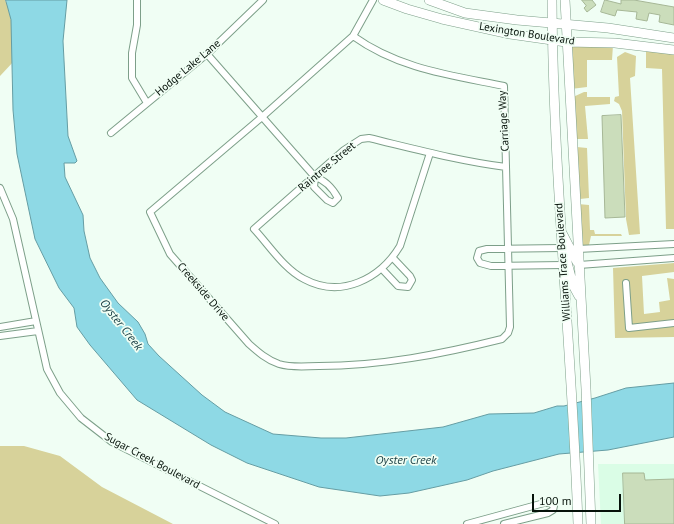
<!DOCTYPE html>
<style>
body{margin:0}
#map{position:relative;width:674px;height:524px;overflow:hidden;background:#f0fef4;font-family:"PT Sans",sans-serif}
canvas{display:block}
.scale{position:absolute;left:532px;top:494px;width:89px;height:18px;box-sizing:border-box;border:2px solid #06120a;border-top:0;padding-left:5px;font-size:12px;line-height:14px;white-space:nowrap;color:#06120a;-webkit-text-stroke:3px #f0fef4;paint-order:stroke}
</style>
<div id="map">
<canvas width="674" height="524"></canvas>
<div class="scale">100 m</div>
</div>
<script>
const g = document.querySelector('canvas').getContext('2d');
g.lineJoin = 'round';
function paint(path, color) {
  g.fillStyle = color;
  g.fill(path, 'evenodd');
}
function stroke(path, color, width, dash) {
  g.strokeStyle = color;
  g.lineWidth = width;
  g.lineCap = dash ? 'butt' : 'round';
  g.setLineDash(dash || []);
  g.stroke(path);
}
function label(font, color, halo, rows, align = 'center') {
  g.font = font + ' "PT Sans",sans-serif';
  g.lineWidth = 3.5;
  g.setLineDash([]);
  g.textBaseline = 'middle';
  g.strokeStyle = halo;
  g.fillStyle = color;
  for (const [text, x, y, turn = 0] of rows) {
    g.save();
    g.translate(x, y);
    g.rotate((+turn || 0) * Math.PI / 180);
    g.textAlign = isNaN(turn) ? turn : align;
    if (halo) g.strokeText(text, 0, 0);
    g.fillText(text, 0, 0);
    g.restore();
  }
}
paint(new Path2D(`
 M598,464H674V524H601Z`), '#dafde6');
paint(new Path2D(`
 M0,0H5L13,16L15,60L0,76Z
 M568,44L613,45L612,60H587V87L571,89Z
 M646,50L674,53V229H666L662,69L646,68Z
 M625,52L636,56L635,76L630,78L640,234L629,235L626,219L622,111L619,104L614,101L615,97L619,96L617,57Z
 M584,92H587V97H610V104L585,106L588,139H576L573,97Z
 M577,147L587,148L589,198L580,199Z
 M578,204L589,205L590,230H594L595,234H621L622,236H591L589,245H581Z
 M674,263V272L642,276L644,314L660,312L659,302L670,300L667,278L674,279V337L615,338L613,268Z
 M0,446H24L60,456L102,487L173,524H0Z`), '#d7d29a');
const water = new Path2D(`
 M6,0H67L63,41L68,136L77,161L75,163H64L65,177L83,215L84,231L90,258L100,278L118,303L138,322L145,334L148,344L159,356L202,395L225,412L273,434L321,438H346L443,427L489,414L534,413L557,406H564L595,398L626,388L674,383V437L608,450L559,454L493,471L467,480L409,493L380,496L319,487L247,463L211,445L137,400L90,345L77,327L74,308L59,288L35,239L17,154L13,110L11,20Z`);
paint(water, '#8ed9e5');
stroke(water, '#659da3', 1);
const building = new Path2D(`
 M582,0H592L596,5L587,12L584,8L586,6Z
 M605,0L621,4V0H634L674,7V25L659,22L660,15L649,13L647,21L636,19L637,12L617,10L615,16L601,12Z
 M621,115L625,217L605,218L602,116Z
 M623,473H644L645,480L674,479V524H625Z`);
paint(building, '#cbddbb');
stroke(building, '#a6b796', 1);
const minor = new Path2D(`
 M137,0V25L132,53V78L147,103
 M353,36C399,69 450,75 504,86L510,327L508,333L502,339C442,354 381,366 319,366C306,366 292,368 279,364C267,360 258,352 249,344L170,254L150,212L262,117L353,36L373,0
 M207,54L315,177C325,180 333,189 338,198L333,203L327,200L314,187L315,177
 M111,133L207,54L263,0
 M430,153L400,246C380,279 341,299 304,279C284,269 269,245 254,229L344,150L361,139L369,138C415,149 459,161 506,167
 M0,188L13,219L47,369L60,393L81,418L112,442L275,524
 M561,248L487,249L479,251L477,258L480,263L491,266L563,265
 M578,249L674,244
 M579,265L674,258
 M382,269L398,286L408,287L412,280L410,276L393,258
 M626,283L629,328L674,323
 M0,327L36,321
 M0,336L38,331
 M467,524L544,503H550L554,506L553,510L548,513L504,524`);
const secondary = new Path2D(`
 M383,0L407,9L442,19L510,34L566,42L615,43L674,50
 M429,0L465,13L517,20L608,28L674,38
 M552,0C553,175 572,349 578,524
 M565,0L586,389L591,524
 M562,233L577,262
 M565,255L573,285L579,296`);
stroke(minor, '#7d9f89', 8);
stroke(secondary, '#7d9f89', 10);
stroke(minor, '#fff', 6);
stroke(secondary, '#fff', 9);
label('11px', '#06120a', '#f0fef4', [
 ["Lexington Boulevard",527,34,9],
 ["Hodge Lake Lane",188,68,-40],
 ["Carriage Way",504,121,-93],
 ["Raintree Street",327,167,-40],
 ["Williams Trace Boulevard",563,262,-94],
 ["Creekside Drive",203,292,49],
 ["Sugar Creek Boulevard",152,461,28]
]);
label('italic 12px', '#1d4146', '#f0fef4', [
 ["Oyster Creek",121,325,52],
 ["Oyster Creek",406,461]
]);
</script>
